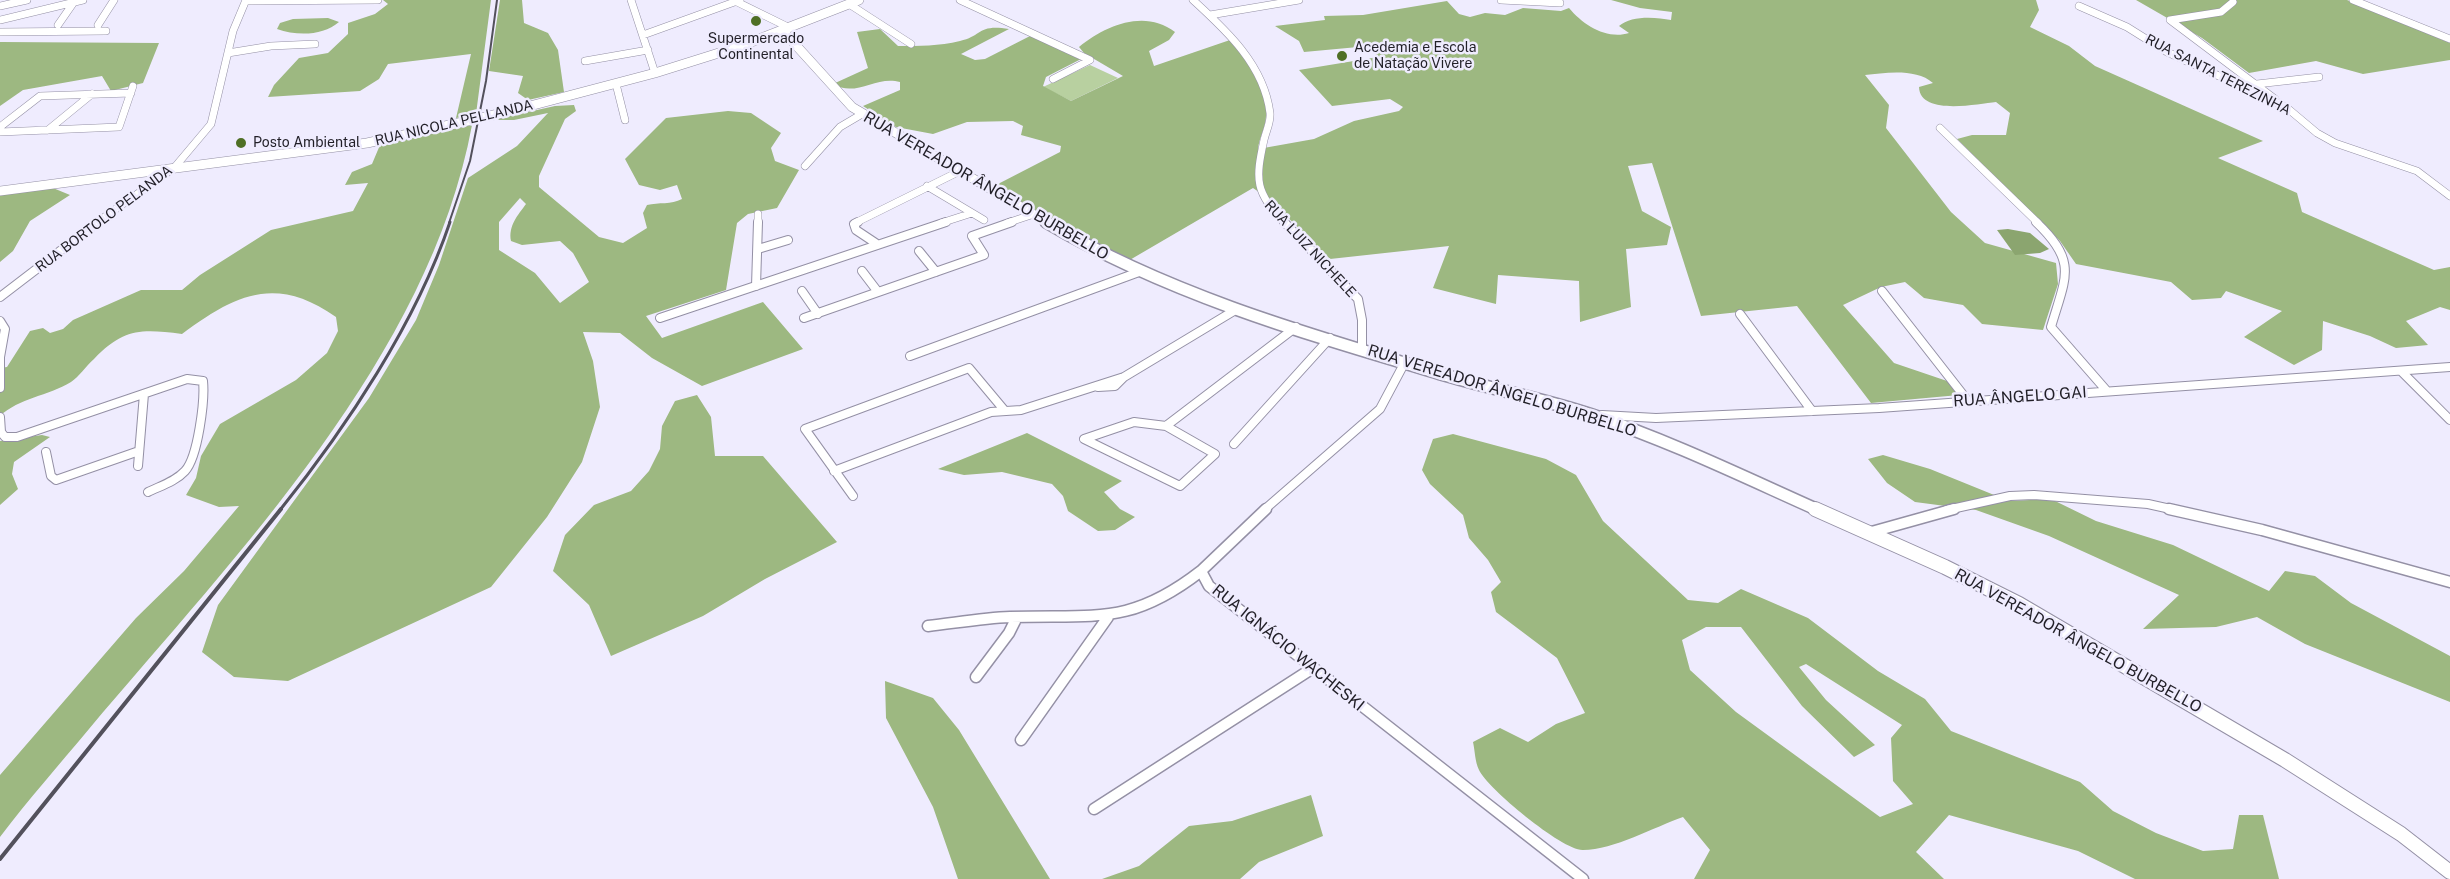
<!DOCTYPE html>
<meta charset="utf-8">
<style>
body{margin:0}
canvas{display:block;background:#efecfe}
</style>
<canvas width="2450" height="879"></canvas>
<script>
const g = document.querySelector('canvas').getContext('2d');
g.lineJoin = 'round';
function paint(path, color) {
  g.fillStyle = color;
  g.fill(path, 'evenodd');
}
function stroke(path, color, width, dash) {
  g.strokeStyle = color;
  g.lineWidth = width;
  g.lineCap = dash ? 'butt' : 'round';
  g.setLineDash(dash || []);
  g.stroke(path);
}
function label(font, color, halo, rows, align = 'center') {
  g.font = font + ' "Public Sans",sans-serif';
  g.lineWidth = 5;
  g.setLineDash([]);
  g.textBaseline = 'middle';
  g.strokeStyle = halo;
  g.fillStyle = color;
  for (const [text, x, y, turn = 0] of rows) {
    g.save();
    g.translate(x, y);
    g.rotate((+turn || 0) * Math.PI / 180);
    g.textAlign = isNaN(turn) ? turn : align;
    if (halo) g.strokeText(text, 0, 0);
    g.fillText(text, 0, 0);
    g.restore();
  }
}
paint(new Path2D(`
 M1090,65L1118,78L1071,101L1043,87Z`), '#b8d0a0');
paint(new Path2D(`
 M383,0H491L476,114L456,118L471,54L388,64L379,79L360,91L268,97L274,85L299,58L328,53L348,34V23L375,14L388,4Z
 M500,0H522L524,23L548,33L558,50L564,92L528,100L518,93L523,76L489,71Z
 M1611,0H2036L2039,10L2030,27L2069,46L2095,66L2263,141L2218,158L2297,193L2302,212L2434,270L2450,267V310L2440,307L2406,321L2428,345L2396,348L2370,336L2323,321L2322,350L2294,365L2244,337L2282,311L2226,291L2221,298L2192,300L2171,282L2076,264L2060,241L1957,139L1972,135H2006L2010,113L1996,102C1977,104 1920,116 1919,87L1933,83C1916,68 1885,73 1865,75L1889,105L1886,128L1951,212L1985,243L2056,263L2058,284L2043,330L1982,324L1963,305L1924,298L1905,282L1881,287L1843,305L1894,363L1950,382L1959,395L1871,403L1797,306L1701,316L1652,163L1628,166L1642,211L1671,227L1667,245L1626,249L1631,307L1580,322L1579,281L1498,275L1496,304L1433,288L1449,246L1330,259L1269,199L1253,188L1128,261L1006,194L998,184L1060,152L1061,146L1021,135L1023,126L1013,121L967,122L933,134L896,127L863,106L900,90V82C876,75 856,98 833,84L868,68L857,32L880,29L898,46C919,46 939,46 960,41C983,36 977,24 1009,29L961,54L975,60L985,59L1032,35L1083,58L1046,77L1043,86L1071,101L1123,76L1084,53L1079,47C1106,25 1145,9 1175,32L1169,40L1149,51L1154,66L1230,40C1247,61 1268,86 1266,116C1266,127 1259,138 1258,149L1314,139L1354,121L1399,111L1403,107L1390,99L1332,106L1299,70L1378,57L1369,46L1304,52L1299,41L1275,26L1325,20L1324,16L1363,15L1447,1L1459,14L1470,17L1485,13L1505,15L1523,8L1561,11L1569,8C1583,25 1607,40 1629,33L1619,26C1631,15 1656,17 1671,20L1672,12L1640,8Z
 M2136,0H2347L2450,43V60L2363,74L2316,61L2249,73L2202,38Z
 M328,18L339,22C323,36 297,36 277,29L280,23L293,19Z
 M0,42L159,43L143,83L111,91L102,76L23,90L0,106Z
 M574,105L576,111L565,119L539,176V187L599,237L623,243L647,228L643,213L647,205C659,202 671,205 682,199L677,185L660,190L639,185L625,159L666,118L728,111L751,113L781,133L771,148L775,161L799,170L777,208L748,214L737,223L726,290L646,316L662,338L763,302L803,349L702,386L652,358L620,333L583,332L593,361L600,407L582,462L547,517L491,587L288,681L234,677L202,652L218,605L369,398L416,320L439,265L468,178L517,146L548,113L514,120H492L555,106ZM520,198L526,204C518,215 508,226 511,241L522,245L560,241L573,253L589,282L560,303L535,273L499,250V222Z
 M472,125C429,357 237,554 89,729C59,765 28,800 0,837V775L136,618L184,571L239,506L219,507L186,495L196,478L201,456L220,424L296,380L327,353L338,331L336,317C276,275 236,294 182,334C141,329 124,328 94,359C86,366 79,377 71,382C48,396 19,398 0,416V368L7,367L30,331L43,328L50,333L63,329L73,320L141,290H182L200,275L271,230L353,211L368,183L345,185L352,172L372,164L380,145Z
 M53,188L70,195L30,221L13,251L0,262V194Z
 M697,395L711,417L715,456H763L837,542L765,579L703,616L611,656L589,605L553,571L565,535L594,505L631,491L649,471L660,449L662,426L675,401Z
 M1027,433L1122,481L1104,492L1120,509L1135,517L1115,530L1098,531L1068,511L1063,496L1052,484L1002,472L964,475L938,469Z
 M1453,434L1546,459L1576,475L1603,521L1688,600L1718,603L1741,589L1808,618L1878,671L1925,699L1951,731L2080,782L2113,811L2156,833L2203,851L2233,849L2239,815H2263L2279,879H2135L2078,851L1949,815L1916,852L1944,879H1694L1710,850L1683,817C1654,827 1614,850 1583,850C1563,851 1487,788 1479,770C1475,762 1475,751 1473,742L1500,728L1528,742L1556,724L1585,713L1557,658L1496,612L1491,592L1501,582L1488,560L1469,538L1463,515L1430,484L1422,470L1433,439ZM1706,627H1741L1802,706L1854,757L1875,745L1826,700L1799,667L1806,664L1902,725L1891,738L1893,781L1913,804L1880,817L1736,712L1690,670L1682,640Z
 M42,435L50,437L14,462L12,474L18,489L0,505V441Z
 M1883,455L1930,469L2009,501L2051,499L2096,521L2173,545L2269,591L2285,571L2315,576L2351,603L2450,656V702L2305,644L2257,617L2216,627L2143,629L2179,595L2049,536L1976,510L1915,502L1887,483L1868,459Z
 M885,681L933,698L959,730L1050,879H958L933,807L886,718Z
 M1311,795L1323,836L1259,862L1240,879H1102L1139,866L1189,826L1232,821Z`), '#9db881');
paint(new Path2D(`
 M2008,229L2030,233L2049,249L2040,253L2015,255L1997,230Z`), '#8ba56f');
const minorFar2 = new Path2D(`
 M631,0L655,73
 M733,0L790,28
 M960,0L1090,60L1053,79
 M1193,0C1227,31 1264,65 1270,113C1271,122 1266,131 1264,140C1255,180 1255,193 1285,223
 M1501,0L1560,3
 M2353,0L2450,39
 M246,1L378,0
 M2233,2L2221,12L2170,20L2275,99
 M849,4L911,44
 M0,6L27,0
 M2079,6L2127,27L2167,52L2286,107L2317,133L2335,143L2417,171L2450,196
 M1210,15L1299,0
 M0,20L83,0
 M58,25L74,2
 M98,25L114,0
 M0,32L106,31
 M643,35L740,0
 M228,53L271,46L315,44
 M585,61L648,50
 M616,84L625,120
 M2257,84L2319,77
 M0,127L40,96L131,93
 M1940,128L2038,223
 M48,130L92,94
 M0,132L119,127L133,86
 M805,166L840,127L862,114
 M927,186L984,220
 M96,223L174,168L211,124L233,31L246,0
 M758,223V214
 M855,223L958,172
 M941,223L972,213
 M1007,223L1031,215`);
const minorFar1 = new Path2D(`
 M858,222L854,224L856,230L877,244
 M1284,222L1358,299L1362,320V348
 M2036,222C2078,262 2066,276 2051,327L2106,390
 M758,249L788,240
 M919,251L936,272
 M862,271L878,292
 M756,286L758,222
 M802,291L818,314
 M1882,291L1968,401
 M0,297L98,222
 M1740,314L1812,411
 M660,318L946,222
 M804,318L984,255L972,236L1012,222
 M0,321L5,329L0,357V388
 M910,356L1139,272
 M2402,372L2450,420
 M1098,387L1115,386L1124,377
 M1602,415L1656,418L1879,408L2450,367
 M0,417L1,432L5,437H17L187,379L203,381C205,400 198,457 185,471C175,482 160,486 148,492
 M1134,422L1166,426L1215,454L1180,486L1084,439Z
 M1166,426L1296,327
 M1234,444L1330,338
 M46,452L51,476L56,480L139,451
 M138,466L144,394
 M834,471L991,412L1021,410L1124,377L1237,309
 M853,496L805,429L969,368L1005,411
 M1264,510L1380,409L1405,362
 M1947,510L2010,496L2034,495L2148,504L2175,510`);
const minor = new Path2D(`
 M1266,509L1201,571L1209,586L1583,879
 M2169,509L2262,530L2450,582
 M1868,533L1954,509
 M928,626C955,623 983,618 1010,617C1094,614 1129,627 1201,571
 M976,677L1009,633L1017,617
 M1021,740L1108,617
 M1094,809L1313,668`);
const majorFar2 = new Path2D(`
 M783,31L852,107L1048,223
 M507,112L655,73L741,46L859,0
 M0,191L367,143L454,124`);
const majorFar1 = new Path2D(`
 M1046,222C1169,295 1310,335 1448,376C1495,390 1545,399 1592,415C1670,441 1744,477 1818,510`);
const major = new Path2D(`
 M1815,509L1945,567L2019,604L2285,760L2401,834L2450,872`);
stroke(minorFar2, '#9490a5', 8);
stroke(minorFar1, '#9490a5', 10);
stroke(minor, '#9490a5', 13);
stroke(majorFar2, '#9490a5', 10);
stroke(majorFar1, '#9490a5', 14);
stroke(major, '#9490a5', 16);
stroke(minorFar2, '#fff', 7);
stroke(minorFar1, '#fff', 8);
stroke(minor, '#fff', 10);
stroke(majorFar2, '#fff', 9);
stroke(majorFar1, '#fff', 11);
stroke(major, '#fff', 14);
stroke(new Path2D(`
 M449,223L470,161L486,81L497,0`), '#53515c', 2);
stroke(new Path2D(`
 M280,510C346,428 416,323 450,222`), '#53515c', 3);
stroke(new Path2D(`
 M0,859L281,509`), '#53515c', 4);
const majorBridge = new Path2D(`
 M454,124L507,112`);
stroke(majorBridge, '#9490a5', 10, []);
stroke(majorBridge, '#fff', 9);
for (const [x, y, r, color] of [
 [756,21,6,"#4f6f25"],
 [1342,56,6,"#4f6f25"],
 [241,143,6,"#4f6f25"]
]) {
  const dot = new Path2D();
  dot.arc(x, y, r, 0, 2 * Math.PI);
  g.fillStyle = color;
  g.fill(dot);
  stroke(dot, '#efecfe', 2);
}
label('14px', '#211f27', '#efecfe', [
 ["Supermercado",756,39,"center"],
 ["Continental",756,55,"center"],
 ["Acedemia e Escola",1354,48],
 ["de Natação Vivere",1354,64],
 ["Posto Ambiental",253,143]
], 'left');
label('14px', '#211f27', '#efecfe', [
 ["RUA SANTA TEREZINHA",2218,75,27],
 ["RUA NICOLA PELLANDA",454,123,-13],
 ["RUA BORTOLO PELANDA",104,219,-37],
 ["RUA LUIZ NICHELE",1310,249,47]
]);
label('16px', '#211f27', '#efecfe', [
 ["RUA VEREADOR ÂNGELO BURBELLO",986,186,30],
 ["RUA VEREADOR ÂNGELO BURBELLO",1502,391,17],
 ["RUA ÂNGELO GAI",2020,397,-4],
 ["RUA VEREADOR ÂNGELO BURBELLO",2078,641,29],
 ["RUA IGNÁCIO WACHESKI",1288,648,39]
]);
</script>
